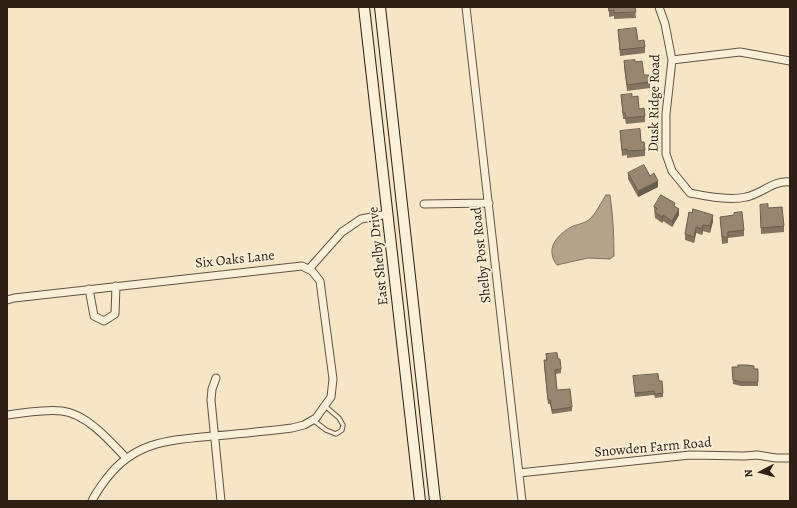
<!DOCTYPE html>
<style>
body{margin:0}
#map{position:relative;width:797px;height:508px;overflow:hidden;background:#f7e6c5;font-family:Alegreya,serif}
canvas{display:block}
.frame{position:absolute;inset:0;border:8px solid #2f2017;pointer-events:none}
.north{position:absolute;left:741px;top:452px;width:40px;height:40px;-webkit-text-stroke:3px #faefd9;paint-order:stroke;rotate:264deg;font-size:11px;font-weight:700;line-height:16px;text-align:center;color:#2f2017}
.north::after{content:'';display:block;margin:auto;width:14px;height:18px;background:#2f2017;clip-path:polygon(50% 0,100% 100%,50% 72%,0 100%)}
</style>
<div id="map">
<canvas width="797" height="508"></canvas>
<div class="frame"></div>
<div class="north">N</div>
</div>
<script>
const g = document.querySelector('canvas').getContext('2d');
g.lineJoin = 'round';
function paint(path, color) {
  g.fillStyle = color;
  g.fill(path, 'evenodd');
}
function stroke(path, color, width, dash) {
  g.strokeStyle = color;
  g.lineWidth = width;
  g.lineCap = dash ? 'butt' : 'round';
  g.setLineDash(dash || []);
  g.stroke(path);
}
function label(font, color, halo, rows, align = 'center') {
  g.font = font + ' Alegreya,serif';
  g.lineWidth = 3.5;
  g.setLineDash([]);
  g.textBaseline = 'middle';
  g.strokeStyle = halo;
  g.fillStyle = color;
  for (const [text, x, y, turn = 0] of rows) {
    g.save();
    g.translate(x, y);
    g.rotate((+turn || 0) * Math.PI / 180);
    g.textAlign = isNaN(turn) ? turn : align;
    if (halo) g.strokeText(text, 0, 0);
    g.fillText(text, 0, 0);
    g.restore();
  }
}
const water = new Path2D(`
 M606,195H610C613,215 614,235 614,256L610,259L588,258L557,265C545,249 556,236 571,227C577,224 585,224 591,218C597,212 601,202 606,195Z`);
paint(water, '#b3a38a');
stroke(water, '#7e6f5c', 1);
const service = new Path2D(`
 M313,420L326,430L336,434L342,430L343,425L339,418L325,406`);
const minor = new Path2D(`
 M466,7L522,501
 M659,7L665,24L672,60L666,114V154L672,171L690,193C706,196 730,201 746,197C762,194 773,180 790,182
 M672,60L740,52L790,61
 M424,204L489,203
 M309,269L342,232L361,219L388,214
 M89,289L94,316L104,321L115,314L116,286
 M7,300L14,298L302,266L312,271L320,281L333,379L331,397L316,418L304,425L292,428C266,431 239,434 213,436C170,440 135,441 107,478C101,486 96,492 92,501
 M216,378L212,389L211,400L221,501
 M7,415C25,413 44,409 62,411C87,414 110,441 126,458
 M519,473L690,455L744,456L757,455L776,458H790`);
const secondary = new Path2D(`
 M364,7L420,501
 M380,7L435,501`);
stroke(service, '#615242', 5.5);
stroke(minor, '#615242', 9);
stroke(secondary, '#2f2017', 12);
stroke(service, '#faefd9', 3.5);
stroke(minor, '#faefd9', 7);
stroke(secondary, '#faefd9', 10);
paint(new Path2D(`
 M609,7H635L636,18L614,19V16L609,17Z
 M618,30L645,47V53L620,56Z
 M624,61L635,62L644,75L650,82V88L627,91L624,67Z
 M621,95L632,97L639,109L645,116V122L626,124L625,119H623Z
 M620,131L641,142L645,150V156L627,158V155L622,156Z
 M628,173L650,176L658,187L638,197L628,179Z
 M654,207H675L679,215L672,227L663,221L662,223L655,218Z
 M768,208L784,226V232L761,234L760,211Z
 M689,212L713,221L710,233L703,231L702,235L696,233L694,243L685,240V234Z
 M720,217L744,230V236L728,238V243L722,244Z
 M546,354L558,359L561,369V373L556,374L557,390L572,407V411L552,414L550,404H548L544,365V360H546Z
 M732,367L758,369V386H741L733,384Z
 M633,376L659,381L663,393V397L655,398L654,395L635,397Z`), '#827461');
paint(new Path2D(`
 M658,181V187L638,197V191Z
 M679,209V215L672,227V221Z
 M663,215V221L662,223V217Z
 M713,215V221L710,233V226Z
 M703,225V231L702,235V229Z
 M696,227V233L694,243V237Z`), '#6a5e4f');
const building = new Path2D(`
 M609,7H635L636,12L614,13V10L609,11Z
 M636,28L638,41L644,40L645,47L620,50L618,30Z
 M635,60V62L642,61L644,75H649L650,82L627,85L624,61Z
 M632,94V97L638,96L639,109L644,108L645,116L626,118L625,113H623L621,95Z
 M640,129L641,142H644L645,150L627,151V149L622,150L620,131Z
 M644,165L650,176L654,173L658,181L638,191L628,173Z
 M661,195L675,203L674,206L679,209L672,221L663,215L662,217L655,212L657,208L654,207Z
 M768,204V208L782,207L784,226L761,228L760,205Z
 M693,209L713,215L710,226L703,225L702,229L696,227L694,237L685,234L689,212L692,213Z
 M742,212L744,230L728,232V237H722L720,217L734,215V213Z
 M557,353L558,359H560L561,369L555,370L557,390L570,389L572,407L552,410L550,400H548L544,360H547L546,354Z
 M738,365H747L754,366V369H758V382H741L733,380L732,367H738Z
 M658,374L659,381H662L663,393L655,394L654,391L635,393L633,376Z`);
paint(building, '#978771');
stroke(building, '#6a5e4f', 1);
label('14px', '#2f2017', '#faefd9', [
 ["Dusk Ridge Road",655,103,-89],
 ["Shelby Post Road",482,255,-96],
 ["East Shelby Drive",379,256,-96],
 ["Six Oaks Lane",235,260,-6],
 ["Snowden Farm Road",653,448,-5]
]);
</script>
